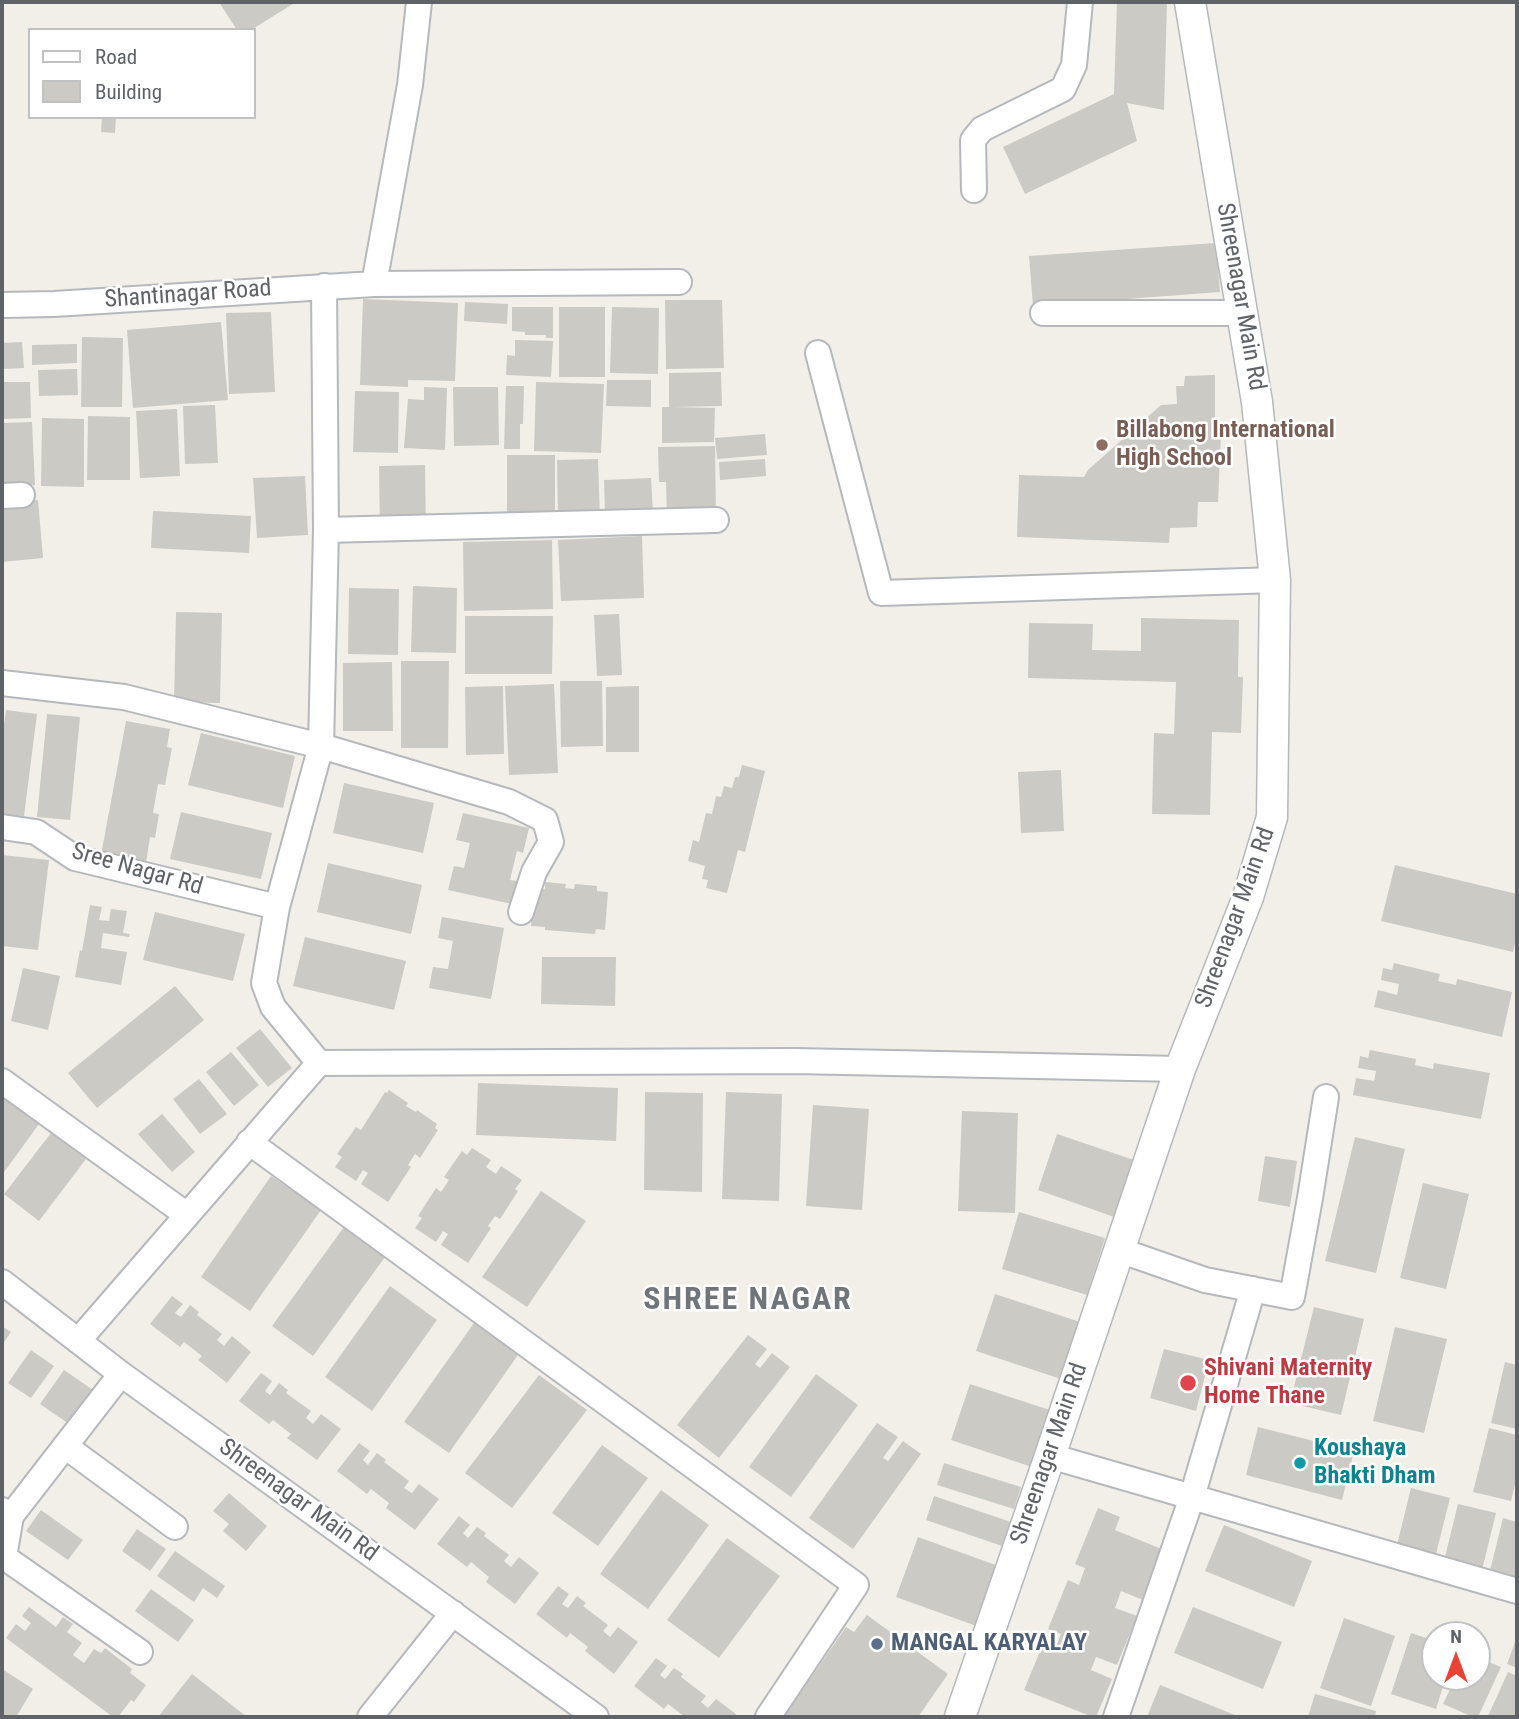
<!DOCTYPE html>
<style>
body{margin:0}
#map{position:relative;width:1519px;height:1719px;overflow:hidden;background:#f1efe8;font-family:"Roboto Condensed",sans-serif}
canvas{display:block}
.frame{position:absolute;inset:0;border:4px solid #5f6368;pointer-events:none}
.legend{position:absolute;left:28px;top:28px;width:228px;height:91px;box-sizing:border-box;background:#fff;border:2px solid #bfc1c3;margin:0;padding:9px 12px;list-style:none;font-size:21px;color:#5f6368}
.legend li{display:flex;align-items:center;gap:14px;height:35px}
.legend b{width:35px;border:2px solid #bfc1c3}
.north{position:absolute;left:1421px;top:1621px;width:70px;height:70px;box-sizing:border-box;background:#fff;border:2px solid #bfc1c3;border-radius:50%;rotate:0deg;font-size:19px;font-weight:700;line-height:28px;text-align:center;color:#5f6368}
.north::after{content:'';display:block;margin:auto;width:24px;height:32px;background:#ea4335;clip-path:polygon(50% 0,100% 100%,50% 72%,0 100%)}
</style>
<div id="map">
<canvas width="1519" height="1719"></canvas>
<div class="frame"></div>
<ul class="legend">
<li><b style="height:9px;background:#fff"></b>Road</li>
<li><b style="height:19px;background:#cccac5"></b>Building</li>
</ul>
<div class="north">N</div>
</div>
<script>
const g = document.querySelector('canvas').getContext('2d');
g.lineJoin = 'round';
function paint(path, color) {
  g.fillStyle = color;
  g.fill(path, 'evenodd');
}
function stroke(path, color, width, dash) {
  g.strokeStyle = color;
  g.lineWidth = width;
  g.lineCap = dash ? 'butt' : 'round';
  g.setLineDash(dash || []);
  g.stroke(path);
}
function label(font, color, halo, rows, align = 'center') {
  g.font = font + ' "Roboto Condensed",sans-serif';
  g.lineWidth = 5;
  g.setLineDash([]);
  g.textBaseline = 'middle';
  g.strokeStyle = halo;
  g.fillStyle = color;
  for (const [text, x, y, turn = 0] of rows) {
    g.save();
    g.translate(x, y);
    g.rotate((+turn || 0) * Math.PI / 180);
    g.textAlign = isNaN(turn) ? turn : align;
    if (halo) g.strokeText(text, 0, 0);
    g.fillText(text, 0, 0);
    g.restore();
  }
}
paint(new Path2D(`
 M219,2H296L251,30H237Z
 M1117,2H1167L1164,110L1127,103L1137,141L1025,194L1003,147L1114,94Z
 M102,117H116L115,133L101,132Z
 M1216,243L1220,292L1033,306L1029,256Z
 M363,299L458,303L455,381L408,380V387L360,385Z
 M665,300H722L724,368L666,369Z
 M465,302L508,304L507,324L464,321Z
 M512,307H553V338H546V335H525V332L512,331Z
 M559,307H605V377H559Z
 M612,307L659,308L658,374L610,373Z
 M271,312L275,392L229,394L226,313Z
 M221,322L228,400L133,408L127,330Z
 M82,337L123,338L122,407H81Z
 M515,340L553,341L551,377L506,375L507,355L515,356Z
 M22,342L24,368L2,369V343Z
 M77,344V363L32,365V345Z
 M77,369L78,395L39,396L38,370Z
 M721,372L722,406L673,407L715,408L714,442L662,443V407H669V373Z
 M1215,375V431L1221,433L1218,502H1198L1197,527L1170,528L1169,543L1017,537L1019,475L1084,477L1088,470L1161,405L1177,404L1176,386H1184L1185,376Z
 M607,380H651V407L606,406Z
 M2,382H30L31,418L2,419Z
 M536,382L604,384L601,453L534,451Z
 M506,386H524L523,424H520V449H504Z
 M424,387L447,388L445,450L404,448L408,399L424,400Z
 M453,387H498L499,445L454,446Z
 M355,391L399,392L398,453L353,452Z
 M215,405L218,463L185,464L183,406Z
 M177,409L180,476L140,478L136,411Z
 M88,416L130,417V480H87Z
 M42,418L84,419V487L41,486Z
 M32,422L35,485L2,486V423Z
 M765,434L767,455L717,459L715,438Z
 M715,446L716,518L667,519L666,482H659L658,447Z
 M507,455H555V524H507Z
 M598,459L600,520L558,521L557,460Z
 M765,459L766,476L720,480L719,462Z
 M425,465L426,531H380L379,466Z
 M305,476L308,535L257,538L253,478Z
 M651,478L653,513L605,516L604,480Z
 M38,500L43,558L2,562V504Z
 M153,511L251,516L249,553L151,548Z
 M642,536L644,598L561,601L558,540Z
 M552,540L553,609L464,611L463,542Z
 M413,586L457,588L456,653L411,652Z
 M349,588L399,589L398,655L348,654Z
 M176,612L222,613L220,703L174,702Z
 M619,614L622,675L597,676L594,615Z
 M465,616H553L552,674H465Z
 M1141,618L1239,620L1238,677H1243L1241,733L1212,732L1210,815L1152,814L1154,733L1174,734L1176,682L1028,678L1029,623L1093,624L1092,650L1141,651Z
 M401,661H449L448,748H401Z
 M392,662L393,731H343V663Z
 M560,681H602L603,746L561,747Z
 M554,684L558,773L509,775L505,686Z
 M503,686L504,754L466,755L465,687Z
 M639,686V752H606V687Z
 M6,710L37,714L24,816L2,814V740Z
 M47,714L80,717L70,820L37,817Z
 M126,721L170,729L167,747L172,748L165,785L158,784L153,813L159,814L155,838L150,837L146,863L101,855Z
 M201,733L295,756L283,808L188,785Z
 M742,765L765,771L745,852L738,850L727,893L706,888L708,880L702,879L705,866L688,861L693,840L699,842L706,813L712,814L716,796L721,797L724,786L732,788L735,777H739Z
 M1061,770L1064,831L1021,833L1018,772Z
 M344,783L434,803L423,853L333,833Z
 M181,812L272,833L261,879L170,859Z
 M463,813L529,828L523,853L517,851L510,880L517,881L512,904L448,890L454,866L464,868L470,843L456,840Z
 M2,855L49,860L38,950L2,946Z
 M328,863L422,885L411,934L317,912Z
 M1395,865L1517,894V934L1513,952L1381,921Z
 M545,882L566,884L565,888L574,889L575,884L597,886V891L608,892L605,930L596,929L595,934L545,930V927L531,926L533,888L545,889Z
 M90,905L102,907L99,920L109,921L111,909L127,911L123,933L130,934L129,937L103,933L101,948L127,952L121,985L75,977L80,950L82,951Z
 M155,912L245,934L233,981L143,960Z
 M442,917L504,928L491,999L429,988L433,967L448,969L453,941L438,938Z
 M305,937L406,961L394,1010L293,986Z
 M542,957H616L615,1006L541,1004Z
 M1394,963L1440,974L1438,981L1456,985L1457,979L1512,992L1502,1037L1374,1007L1378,990L1397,995L1399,984L1381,980L1383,968L1392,970Z
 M23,968L60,976L48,1030L11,1021Z
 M175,986L204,1020L97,1108L68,1073Z
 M260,1029L292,1068L268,1087L236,1048Z
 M1370,1050L1416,1059L1415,1065L1433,1069L1434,1063L1490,1073L1481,1119L1353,1095L1356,1078L1374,1081L1376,1071L1358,1068L1360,1056L1368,1058Z
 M231,1052L259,1085L234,1106L206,1072Z
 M199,1079L227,1114L200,1134L173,1099Z
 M478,1083L618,1088L616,1141L476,1135Z
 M389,1090L408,1103L406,1106L416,1112L417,1110L437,1124L435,1128L438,1130L420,1158L415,1154L408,1165L411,1167L388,1202L361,1184L368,1173L363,1170L356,1181L335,1167L342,1157L337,1154L356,1127L361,1130L385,1092L387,1093Z
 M645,1092L703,1093L702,1192L644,1190Z
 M726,1092L782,1094L779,1201L722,1199Z
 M2,1096L39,1124L2,1175Z
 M813,1105L869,1109L862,1210L806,1206Z
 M962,1111L1018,1113L1015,1213L958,1211Z
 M162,1114L195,1152L172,1172L138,1134Z
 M51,1133L86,1159L39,1221L4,1194Z
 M1057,1134L1137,1161L1117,1218L1038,1190Z
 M1355,1137L1405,1149L1376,1273L1325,1261Z
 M472,1148L491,1160L486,1167L496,1174L501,1166L522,1180L515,1189L518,1191L500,1219L495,1216L488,1226L491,1228L468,1263L441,1245L448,1234L443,1231L436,1242L415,1228L422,1218L418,1216L436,1188L441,1192L449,1180L444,1177L462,1151L467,1155Z
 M1265,1156L1297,1161L1290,1207L1258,1201Z
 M271,1176L321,1210L250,1311L201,1277Z
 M1423,1183L1469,1194L1446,1289L1400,1278Z
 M541,1191L586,1221L527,1307L482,1277Z
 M1019,1212L1105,1238L1087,1295L1002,1269Z
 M344,1227L385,1257L313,1356L272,1326Z
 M390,1286L437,1320L372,1411L325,1377Z
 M995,1294L1080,1322L1061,1379L976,1351Z
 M172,1296L183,1304L175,1313L181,1317L190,1305L199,1312L197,1315L222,1334L217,1340L224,1346L232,1336L251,1352L227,1383L198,1360L202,1356L184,1342L180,1347L150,1324Z
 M1314,1307L1364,1319L1341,1415L1290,1403Z
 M474,1323L518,1355L449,1453L404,1422Z
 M2,1326L11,1332L2,1345Z
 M1395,1327L1447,1339L1424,1433L1373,1421Z
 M748,1335L767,1349L755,1364L760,1368L772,1353L790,1367L719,1458L677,1425Z
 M1164,1349L1209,1360L1196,1411L1150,1398Z
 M31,1350L54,1366L31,1398L8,1383Z
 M1505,1362L1517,1365V1429L1491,1423Z
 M64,1370L93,1390L69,1424L40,1404Z
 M261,1373L272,1381L265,1391L270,1395L279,1383L288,1390L286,1393L311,1411L306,1418L313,1424L321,1414L341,1429L317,1460L287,1438L291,1434L273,1420L269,1424L239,1401Z
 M816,1374L858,1405L791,1497L749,1467Z
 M539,1375L587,1410L512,1508L465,1473Z
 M970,1384L1056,1412L1038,1469L951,1440Z
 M877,1423L898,1437L883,1458L888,1461L903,1441L921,1454L853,1549L809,1518Z
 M1258,1427L1354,1451L1342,1500L1246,1475Z
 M1489,1428L1517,1435V1476L1511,1501L1473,1492Z
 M359,1443L370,1451L363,1460L368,1465L377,1453L386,1460L384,1462L409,1481L404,1488L412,1493L419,1484L439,1499L415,1530L386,1508L389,1503L371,1489L367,1494L337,1471Z
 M602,1445L648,1478L598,1546L552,1513Z
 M944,1463L1021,1487L1014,1509L937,1485Z
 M1411,1488L1450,1498L1435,1558L1396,1549Z
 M661,1490L709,1525L648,1609L600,1574Z
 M229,1493L267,1526L246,1551L223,1531L229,1524L213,1511Z
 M934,1496L1014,1523L1005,1547L926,1520Z
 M1458,1504L1496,1513L1481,1574L1443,1565Z
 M1098,1508L1120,1517L1115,1530L1164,1550L1143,1600L1121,1591L1115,1608L1137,1616L1117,1665L1096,1657L1091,1670L1112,1679L1096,1717H1093L1024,1690L1045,1639L1057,1644L1061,1634L1048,1629L1068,1580L1079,1585L1085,1568L1075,1564Z
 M41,1510L83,1540L68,1560L26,1531Z
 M459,1516L470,1525L463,1533L468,1538L477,1527L486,1533L484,1536L509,1555L504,1561L511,1567L519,1557L539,1573L515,1604L486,1582L489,1577L471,1562L467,1567L437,1544Z
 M1503,1518L1517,1522V1582L1489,1575Z
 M1224,1525L1312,1561L1294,1607L1205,1571Z
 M137,1529L166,1549L150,1571L122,1551Z
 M918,1537L1004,1568L982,1628L896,1597Z
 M727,1538L780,1576L719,1658L667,1620Z
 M175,1551L225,1586L217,1598L203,1588L194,1602L157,1576Z
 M558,1586L569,1594L562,1604L568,1608L577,1596L586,1603L583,1606L608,1625L603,1631L610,1637L618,1627L638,1642L614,1674L585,1651L588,1647L570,1633L567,1638L536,1614Z
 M151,1589L194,1620L178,1642L135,1611Z
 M29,1607L56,1627L63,1617L73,1624L67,1632L82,1643L73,1655L84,1663L94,1649L101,1653L105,1648L132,1669L130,1673L146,1685L134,1702L131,1700L118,1717H113L6,1638L16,1624L25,1631L31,1623L22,1616Z
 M1193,1607L1282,1642L1263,1689L1174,1653Z
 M867,1615L948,1674L918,1717H784L846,1627L854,1632Z
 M1344,1618L1395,1636L1371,1706L1320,1688Z
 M1411,1633L1435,1641V1677H1446L1436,1709L1391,1694Z
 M1517,1637V1668L1507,1664Z
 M1477,1657L1501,1667L1478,1717H1473L1443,1704L1456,1677H1477Z
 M656,1658L667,1666L660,1675L665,1679L674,1668L683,1674L681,1677L706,1696L701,1702L708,1708L716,1699L736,1714L733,1717H685L668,1704L664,1709L634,1686Z
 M2,1669L33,1689L16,1717H2Z
 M1508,1672L1517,1676V1717H1491L1488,1716Z
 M192,1674L247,1717H158Z
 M1160,1685L1240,1717H1147Z
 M1315,1694L1376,1711L1375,1717H1308Z`), '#cccac5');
const minor = new Path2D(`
 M974,190L973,140L982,129L1063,89L1074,65L1080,2
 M374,284L410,85L419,2
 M2,305L54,304L374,284L679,282
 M1043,313H1242
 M818,353L881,593L1275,580
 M2,496L22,495
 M326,530L716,520
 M2,683L124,697L321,746L509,802L545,820L551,842L534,872L521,912
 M2,827L36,832L75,858L277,907
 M319,1063L273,1007L264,983L277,907L321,746L326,530L324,286
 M2,1081L187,1215
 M249,1142L856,1585L768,1717
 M1119,1250L1205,1280L1292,1297L1310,1198L1326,1097
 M2,1282L121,1374L596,1717
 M78,1341L319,1063L795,1061L1180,1069
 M65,1446L175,1527
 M1050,1456L1517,1591
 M2,1510L11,1516L4,1557L140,1652
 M11,1516L121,1374
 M370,1717L453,1613
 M1116,1717L1192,1497L1253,1289`);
const tertiary = new Path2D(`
 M960,1717L1050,1456L1180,1069L1248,897L1272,817L1275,580L1257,402L1190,2`);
stroke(minor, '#b5b8bc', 28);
stroke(tertiary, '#b5b8bc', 33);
stroke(minor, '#fff', 24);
stroke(tertiary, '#fff', 30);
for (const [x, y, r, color] of [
 [1102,445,7,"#8d6e63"],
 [1188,1383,9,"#e0444e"],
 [1300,1463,7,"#0f9aa8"],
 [877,1644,7,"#5c6f8a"]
]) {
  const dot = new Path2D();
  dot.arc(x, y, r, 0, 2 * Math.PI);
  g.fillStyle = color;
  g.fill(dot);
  stroke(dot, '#fff', 2.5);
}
label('24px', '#5f6368', '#fff', [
 ["Shantinagar Road",188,295,-4],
 ["Shreenagar Main Rd",1240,297,80],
 ["Sree Nagar Rd",137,870,16],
 ["Shreenagar Main Rd",1236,918,-70],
 ["Shreenagar Main Rd",1050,1454,-71],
 ["Shreenagar Main Rd",298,1501,36]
]);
label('bold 24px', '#785e54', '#fff', [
 ["Billabong International",1116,431],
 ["High School",1116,459]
], 'left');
label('bold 24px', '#be3a42', '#fff', [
 ["Shivani Maternity",1204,1369],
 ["Home Thane",1204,1397]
], 'left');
label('bold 24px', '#0d838f', '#fff', [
 ["Koushaya",1314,1449],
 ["Bhakti Dham",1314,1477]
], 'left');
label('bold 24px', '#4e5e75', '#fff', [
 ["MANGAL KARYALAY",891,1644]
], 'left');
g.letterSpacing = '2px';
label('bold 32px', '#70757a', '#fff', [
 ["SHREE NAGAR",748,1301]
]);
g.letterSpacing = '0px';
</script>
